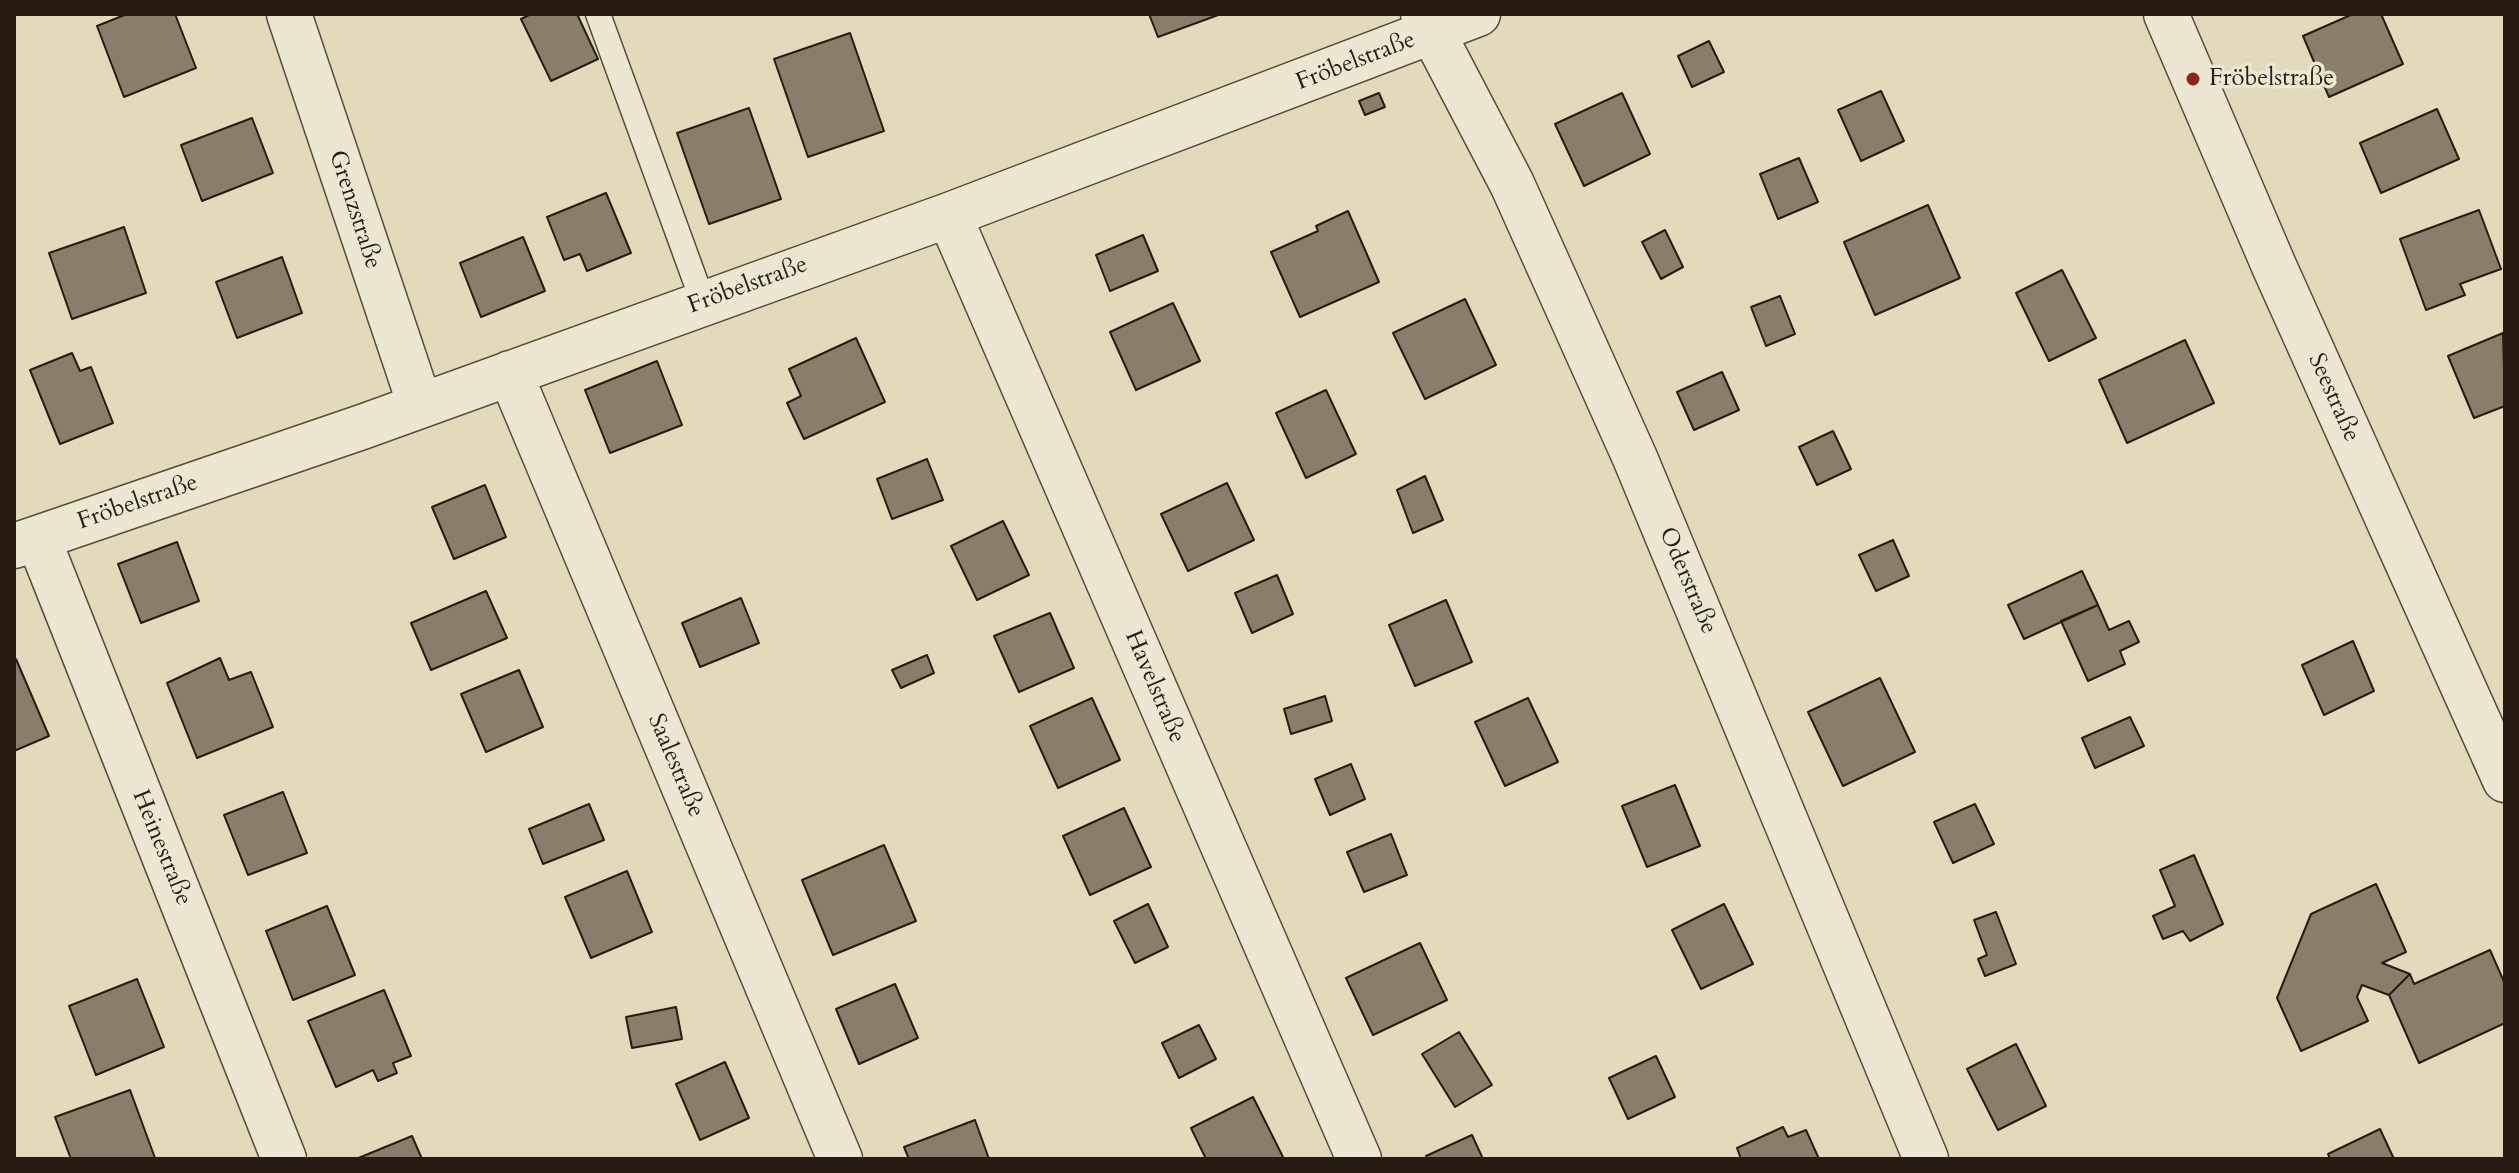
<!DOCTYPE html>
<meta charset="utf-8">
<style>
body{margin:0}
#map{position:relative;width:2519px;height:1173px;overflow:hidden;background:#e2daba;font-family:Cardo,serif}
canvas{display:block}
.frame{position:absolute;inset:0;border:16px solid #261c13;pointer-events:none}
</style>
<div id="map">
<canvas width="2519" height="1173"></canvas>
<div class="frame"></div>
</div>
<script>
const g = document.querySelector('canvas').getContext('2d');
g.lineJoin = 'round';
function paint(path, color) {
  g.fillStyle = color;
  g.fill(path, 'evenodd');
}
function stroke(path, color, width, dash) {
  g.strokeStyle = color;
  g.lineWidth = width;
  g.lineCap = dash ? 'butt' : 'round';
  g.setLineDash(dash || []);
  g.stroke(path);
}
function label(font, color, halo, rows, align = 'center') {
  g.font = font + ' Cardo,serif';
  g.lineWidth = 7;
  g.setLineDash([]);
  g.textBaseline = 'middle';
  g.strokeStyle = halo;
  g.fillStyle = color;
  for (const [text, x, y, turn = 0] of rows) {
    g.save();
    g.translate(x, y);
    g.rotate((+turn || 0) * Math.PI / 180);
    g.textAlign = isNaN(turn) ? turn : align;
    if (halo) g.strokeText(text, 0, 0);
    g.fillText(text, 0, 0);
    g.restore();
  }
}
const building = new Path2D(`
 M127,14H175L196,68L124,97L97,26Z
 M531,14H577L598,59L551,81L521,19Z
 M1149,14H1221L1158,37Z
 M2353,14H2381L2403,64L2329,97L2303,36Z
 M850,33L884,131L808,157L774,59Z
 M1709,41L1724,72L1692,87L1678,56Z
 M1881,91L1904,141L1861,161L1838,110Z
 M1379,93L1385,107L1365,115L1359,101Z
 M1622,93L1650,154L1584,186L1555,124Z
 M749,108L781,199L709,224L677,133Z
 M2437,109L2459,159L2381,193L2360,143Z
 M252,118L273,173L202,201L181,145Z
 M1799,158L1818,202L1778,219L1760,174Z
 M606,193L631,253L587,271L580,254L564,260L547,217Z
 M1928,205L1960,278L1875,315L1844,242Z
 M2479,210L2501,269L2460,284L2465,295L2426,310L2400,239Z
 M1348,211L1379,282L1300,317L1271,252L1318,231L1316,226Z
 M124,227L146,293L72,319L49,253Z
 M1665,230L1683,267L1661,279L1642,242Z
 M1143,235L1158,271L1110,291L1096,255Z
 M523,237L545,291L481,317L460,263Z
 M282,257L302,313L237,338L216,282Z
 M2062,270L2096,338L2049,361L2016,293Z
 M1780,296L1795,334L1766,346L1751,307Z
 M1465,299L1496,365L1425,399L1393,333Z
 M1173,303L1200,361L1136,390L1110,332Z
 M2503,333L2505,406L2474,418L2448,356Z
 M856,338L885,402L804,439L787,403L801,396L789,369Z
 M2185,340L2214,403L2127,443L2099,380Z
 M72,353L80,371L91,367L113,423L60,444L30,370Z
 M657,361L682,425L610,453L585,390Z
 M1722,372L1739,410L1694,430L1677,392Z
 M1326,390L1356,454L1306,478L1276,413Z
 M1833,431L1851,469L1817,485L1799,447Z
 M927,459L943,500L892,519L877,479Z
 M1425,476L1443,520L1413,533L1397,490Z
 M1227,483L1254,540L1188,571L1161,514Z
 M485,485L506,537L454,559L432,507Z
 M1003,521L1029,575L977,600L951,546Z
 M1893,540L1909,576L1876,591L1859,555Z
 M177,542L199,601L141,623L118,564Z
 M2082,571L2098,605L2024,639L2008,605Z
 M1277,575L1293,614L1252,633L1235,593Z
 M486,591L507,638L431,670L411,623Z
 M741,598L759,643L700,667L682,623Z
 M1446,600L1472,662L1415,686L1389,625Z
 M2098,605L2109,630L2129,621L2139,642L2120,651L2125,664L2088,681L2061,621Z
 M1050,613L1074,668L1019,692L994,636Z
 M2353,641L2374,691L2324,715L2302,665Z
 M927,655L934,673L901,688L892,670Z
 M220,658L229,680L251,672L273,727L197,758L167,683Z
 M16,659L49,736L14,751V660Z
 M519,670L543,727L486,752L461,694Z
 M1880,678L1915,752L1843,786L1808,712Z
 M1325,696L1332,721L1291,734L1284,709Z
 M1092,698L1120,760L1058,788L1030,726Z
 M1528,698L1558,762L1505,786L1475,722Z
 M2130,717L2144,746L2095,768L2082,738Z
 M1351,764L1365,799L1330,815L1315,779Z
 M1675,785L1700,846L1647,867L1622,806Z
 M283,792L307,853L248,875L224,815Z
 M589,804L604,840L543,864L529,829Z
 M1975,804L1994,844L1953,863L1934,822Z
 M1124,808L1151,867L1090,895L1063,836Z
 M1391,834L1407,875L1364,892L1347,852Z
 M884,845L916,921L833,955L802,880Z
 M2194,855L2223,924L2190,941L2183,931L2163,939L2153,916L2175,906L2160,870Z
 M627,871L652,932L591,958L565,897Z
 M2376,884L2406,952L2382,963L2410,974L2389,995L2362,985L2357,997L2368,1021L2301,1051L2277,998L2311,914Z
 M1148,904L1168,947L1135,963L1114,921Z
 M1724,904L1753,964L1701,989L1672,930Z
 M327,906L355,975L293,1000L266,931Z
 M1996,912L2016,964L1985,976L1978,959L1987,955L1974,920Z
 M1420,943L1447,1000L1373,1035L1346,978Z
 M2490,950L2505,984V1023L2419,1063L2389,995L2410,974L2414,984Z
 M137,979L164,1047L96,1075L69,1006Z
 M895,984L918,1038L859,1064L836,1009Z
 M384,990L411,1056L393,1063L397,1073L378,1081L373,1070L336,1087L308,1021Z
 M676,1007L682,1039L632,1048L626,1017Z
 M1199,1025L1216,1059L1179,1078L1162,1043Z
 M1459,1032L1492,1085L1455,1107L1422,1054Z
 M2016,1044L2046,1106L1998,1130L1967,1069Z
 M1656,1056L1675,1097L1628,1119L1609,1078Z
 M725,1062L749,1118L700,1140L676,1084Z
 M130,1090L155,1158L71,1159L55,1117Z
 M1253,1097L1284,1159H1206L1191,1128Z
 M975,1120L989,1159H909L904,1147Z
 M1783,1127L1788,1137L1806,1130L1819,1159H1741L1737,1148Z
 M2380,1129L2394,1159H2330L2328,1154Z
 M1472,1135L1483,1159H1428L1426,1156Z
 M412,1136L422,1159H356Z`);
paint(building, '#887f6a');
stroke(building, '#261c13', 2);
const lane = new Path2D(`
 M598,14L703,302`);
const street = new Path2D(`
 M289,14L420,405
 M1423,14L1512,184L1635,458L1926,1159
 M2166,14L2274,266L2505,780
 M949,215L1359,1159
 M510,373L840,1159
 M38,538L284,1159
 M14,546L362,427L949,215L1478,14`);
stroke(lane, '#554c3d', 27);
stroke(street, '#554c3d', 47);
stroke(lane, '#ece7d2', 24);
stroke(street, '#ece7d2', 44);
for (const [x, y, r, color] of [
 [2193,79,8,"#8f2418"]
]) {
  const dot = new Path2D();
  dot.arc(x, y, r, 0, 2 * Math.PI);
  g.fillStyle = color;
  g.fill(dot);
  stroke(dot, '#ece7d2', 3);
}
label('24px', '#261c13', '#ece7d2', [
 ["Fröbelstraße",1356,62,-21],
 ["Grenzstraße",354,210,72],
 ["Fröbelstraße",748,286,-20],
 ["Seestraße",2333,398,66],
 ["Fröbelstraße",138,503,-19],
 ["Oderstraße",1687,581,67],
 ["Havelstraße",1154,687,67],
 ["Saalestraße",675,766,67],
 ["Heinestraße",161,848,68]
]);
label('24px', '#261c13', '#ece7d2', [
 ["Fröbelstraße",2209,79]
], 'left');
</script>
